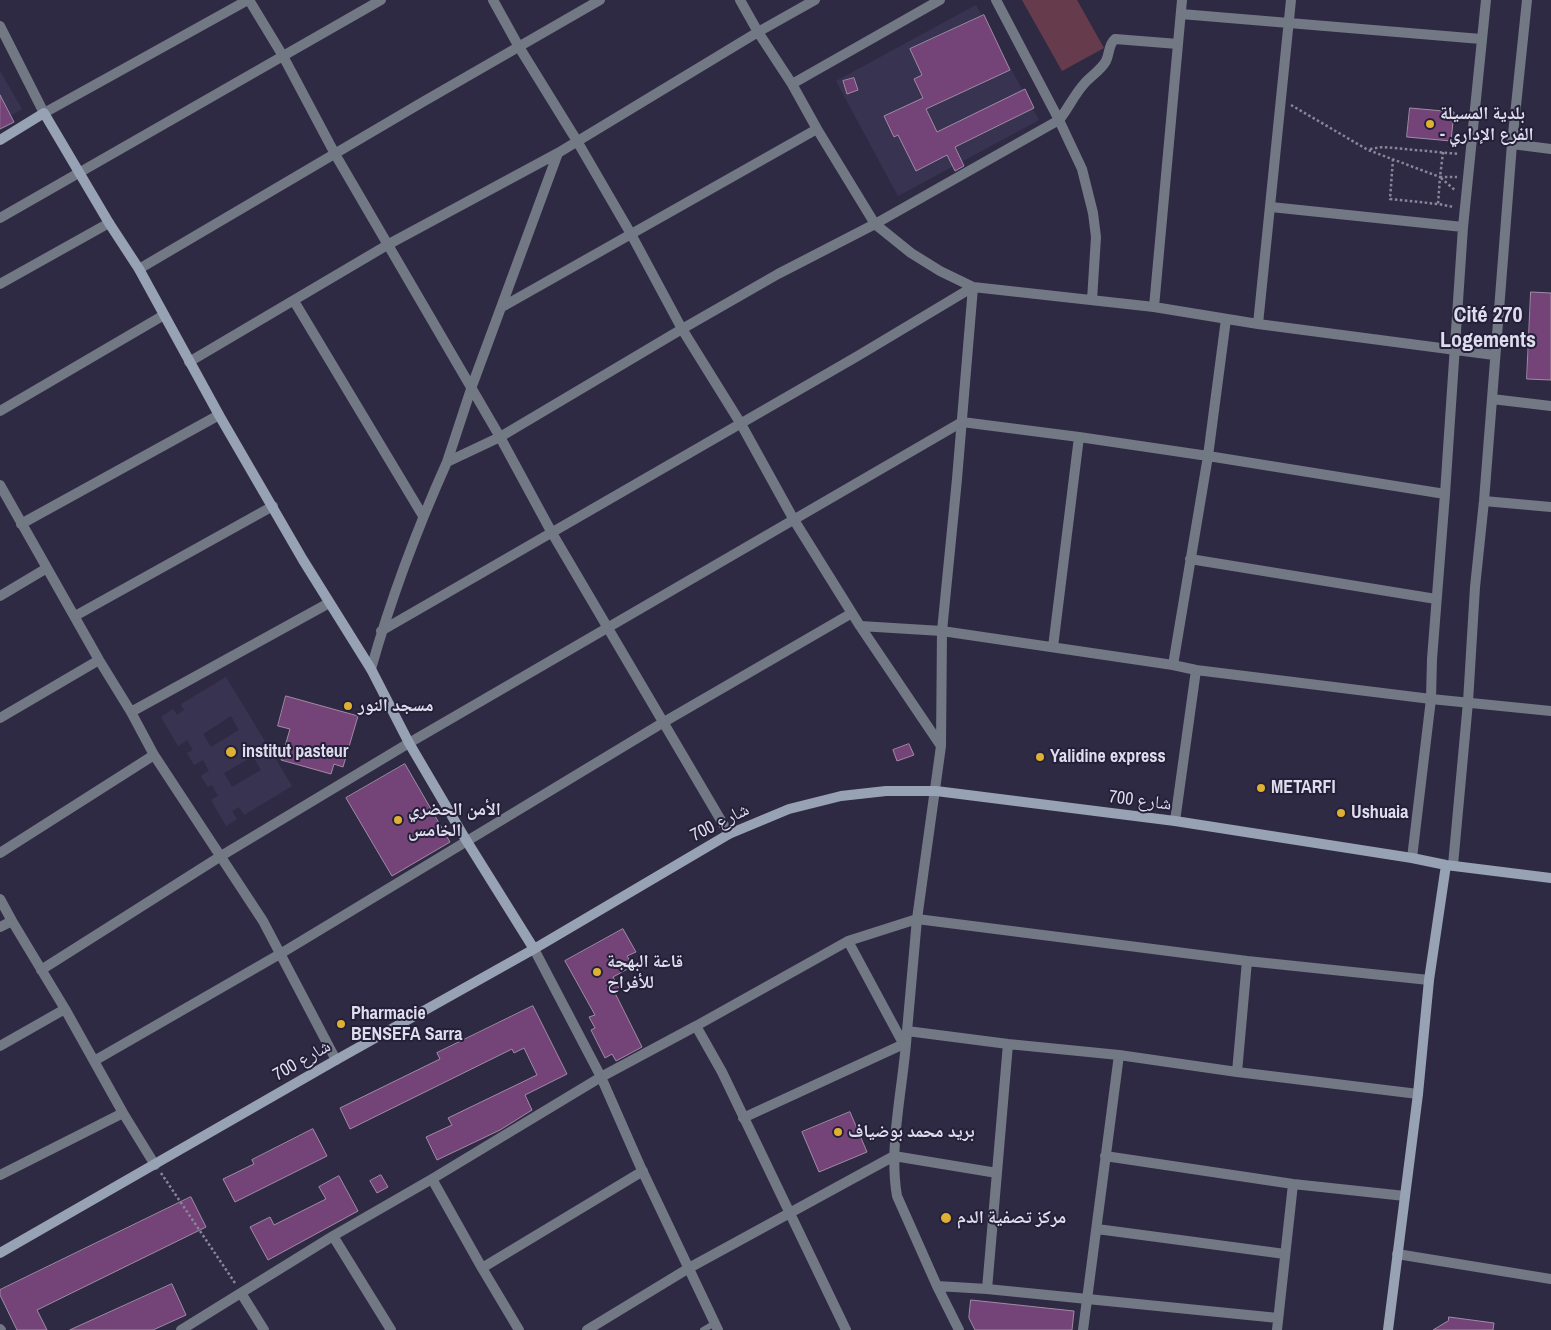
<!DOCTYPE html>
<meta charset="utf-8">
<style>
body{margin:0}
canvas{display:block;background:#2f2a43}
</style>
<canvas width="1551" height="1330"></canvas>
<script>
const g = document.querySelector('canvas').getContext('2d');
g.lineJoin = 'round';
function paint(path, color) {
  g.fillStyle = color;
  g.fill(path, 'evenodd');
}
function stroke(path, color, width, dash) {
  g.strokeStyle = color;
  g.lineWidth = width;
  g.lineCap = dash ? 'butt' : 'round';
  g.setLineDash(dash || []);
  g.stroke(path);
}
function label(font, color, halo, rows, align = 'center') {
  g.font = font + ' "Archivo Narrow","Noto Naskh Arabic",sans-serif';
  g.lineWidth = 4;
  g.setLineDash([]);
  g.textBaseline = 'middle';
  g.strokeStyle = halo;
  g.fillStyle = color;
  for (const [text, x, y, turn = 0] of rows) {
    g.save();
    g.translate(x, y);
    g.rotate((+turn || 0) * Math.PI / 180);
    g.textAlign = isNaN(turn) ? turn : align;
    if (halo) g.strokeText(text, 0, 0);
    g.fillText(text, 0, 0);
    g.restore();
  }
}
paint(new Path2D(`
 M976,5L1039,120L898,196L836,81Z
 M0,71L22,109L0,122Z
 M226,677L292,786L244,815L239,807L232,811L237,819L226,826L211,800L218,796L212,785L208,787L201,776L209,771L203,760L194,765L187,753L193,750L187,740L178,746L161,717L173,709L177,715L184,710L181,704ZM231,716L239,730L211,747L203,734ZM253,756L261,770L232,787L224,773Z`), '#393352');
paint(new Path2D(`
 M1022,0H1077L1104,48L1062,71Z`), '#663c4d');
const building = new Path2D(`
 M984,15L1010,70L926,109L937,132L1025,89L1034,108L955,147L964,166L955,171L947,155L916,171L898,135L894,137L884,116L923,98L914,79L922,75L910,49Z
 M854,78L858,90L847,94L843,81Z
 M0,95L14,122L0,129Z
 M1410,108L1454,112L1451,141L1407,137Z
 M1531,292L1551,293V380L1527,379Z
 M286,696L358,716L343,767L334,764L331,774L281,760L290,729L278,726Z
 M909,744L914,755L897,761L893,750Z
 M405,764L450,842L392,876L346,798Z
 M623,929L636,952L627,956L633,966L613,977L620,990L615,993L642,1047L616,1061L612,1054L605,1058L591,1030L595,1028L589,1017L595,1015L565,961Z
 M533,1006L567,1074L525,1095L532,1110L500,1130L437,1160L426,1137L452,1125L448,1118L537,1075L524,1048L514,1053L512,1049L350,1129L340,1108L440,1059L437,1053Z
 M850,1112L867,1152L819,1172L802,1132Z
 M313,1129L327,1156L235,1202L223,1179L254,1164L252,1160Z
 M381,1175L388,1187L377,1193L370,1181Z
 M339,1176L358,1211L268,1260L250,1227L270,1217L274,1225L326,1199L319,1187Z
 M191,1197L206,1227L37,1310L47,1330H17L0,1295V1290Z
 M172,1284L186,1315L153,1330H70Z
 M971,1300L1074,1311L1072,1330H975L969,1318Z
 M1449,1317L1494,1323L1493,1330H1433L1448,1321Z`);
paint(building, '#744479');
stroke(building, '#a18aa3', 1);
stroke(new Path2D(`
 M1291,105L1368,150L1440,177L1438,204L1454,207
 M1370,149L1383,147L1459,154
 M1443,152L1440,177H1457
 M1393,159L1390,199L1438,204
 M1441,178L1456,191
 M161,1173L235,1283`), '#89869a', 2.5, [2.5, 2.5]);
stroke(new Path2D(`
 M703,1330L715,1323`), '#727985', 6);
stroke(new Path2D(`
 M249,0L283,56L381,0
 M493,0L519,47L577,141L631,234L682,329L741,424L794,520L860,626L942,631L1173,665L1196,670L1431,699L1551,711
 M996,0L1059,120L1082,169L1093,213L1096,237L1092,300
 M1181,14L1481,39
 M0,26L44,113L248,0
 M1178,44L1115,39C1108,45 1110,53 1106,61C1101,70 1091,76 1084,84C1074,95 1068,109 1059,120L875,224L911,253L940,271L973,287L1154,307L1258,324L1494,355
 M792,84L940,0
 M1512,144L1551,149
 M1271,207L1463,227
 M0,218L283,56L335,154L500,437L552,533L729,834
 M139,269L421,103L600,0
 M0,284L109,223
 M294,301L423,516
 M502,307L817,129
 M1154,307L1182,0
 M1258,324L1291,0
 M189,362L389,244L558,153L758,32L815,0
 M1492,399L1551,406
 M0,411L164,315
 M447,462L472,386L558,153
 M0,485L99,660L131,712L154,755L263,921L336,1060
 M1484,501L1551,507
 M21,524L219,415
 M1190,559L1436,599
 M0,596L47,568
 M75,616L273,506
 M860,626L941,746
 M381,631L856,357L973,287
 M1053,647L1079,437
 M1173,665L1208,456L1226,319
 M371,669C391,598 417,529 447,462L500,437L682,329L778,274L875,224L817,129L792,84L758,32L740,0
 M131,712L329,603
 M0,718L99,660
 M1175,821L1196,670
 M0,853L154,755
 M1412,858L1431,699L1432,659L1445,494L1463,227L1486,0
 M1453,865L1468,702L1475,587L1484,501L1512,144L1527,0
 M0,899L12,921L65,1009L123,1113L155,1165
 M0,927L12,921
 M848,941L904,1045
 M534,949L601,1077L696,1026L722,1072L846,1330
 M41,970L221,856L409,743L962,422L1079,437L1208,456L1445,494
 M696,1026L848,941L917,919L1247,961L1429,980
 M907,1031L917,919L941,746L942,631L957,479L973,287
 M0,1046L65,1009
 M1119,1055L1237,1072L1418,1094
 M94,1061L280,954L664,722L852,613
 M1237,1072L1247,961
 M743,1118L906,1043
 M1105,1156L1293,1184L1405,1196
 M0,1175L123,1113
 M432,1179L482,1268L519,1330
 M1097,1229L1285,1254
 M333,1236L391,1330
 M1397,1254L1551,1279
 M482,1268L643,1171
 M937,1286L987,1289L1008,1044
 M987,1289L1278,1318
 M241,1293L264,1330
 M0,1329L1,1330
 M181,1330L333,1236L432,1179L601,1077L641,1168L718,1330
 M587,1330L689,1268L894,1156L997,1173
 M959,1330L937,1286L897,1196C888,1145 904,1084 907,1031L1008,1044L1119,1055L1083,1330
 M1277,1330L1293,1184`), '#727985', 10);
stroke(new Path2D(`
 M0,140L44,113L109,223L139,269L219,415L303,560L371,669L409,743L466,840L534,949
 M0,1253L336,1060L534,949L729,834L789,809L841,796L886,791H936L1175,821L1412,858L1446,865L1551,878
 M1388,1330L1418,1094L1429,980L1446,865`), '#97a2b5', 10);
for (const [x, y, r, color] of [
 [1430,124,5,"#deb133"],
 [348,706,5,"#deb133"],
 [231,752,6,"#deb133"],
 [1040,757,5,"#deb133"],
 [1261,788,5,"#deb133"],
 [1341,813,5,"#deb133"],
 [398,820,5,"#deb133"],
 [597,972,5,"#deb133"],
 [341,1024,5,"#deb133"],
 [838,1132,5,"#deb133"],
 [946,1218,6,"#deb133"]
]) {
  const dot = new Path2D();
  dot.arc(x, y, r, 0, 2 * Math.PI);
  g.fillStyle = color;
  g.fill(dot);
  stroke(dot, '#252039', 2);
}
label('bold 18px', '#dfdded', '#252039', [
 ["بلدية المسيلة",1440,114],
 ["- الفرع الإداري",1440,135],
 ["مسجد النور",358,706],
 ["institut pasteur",242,752],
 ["Yalidine express",1050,757],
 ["METARFI",1271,788],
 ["الأمن الحضري",408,810],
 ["الخامس",408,831],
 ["Ushuaia",1351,813],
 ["قاعة البهجة",607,962],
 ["للأفراح",607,983],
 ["Pharmacie",351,1014],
 ["BENSEFA Sarra",351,1035],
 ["بريد محمد بوضياف",848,1132],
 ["مركز تصفية الدم",957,1218]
], 'left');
label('18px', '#dfdded', '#252039', [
 ["شارع 700",1140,801,7],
 ["شارع 700",720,823,-27],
 ["شارع 700",302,1061,-30]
]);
label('bold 22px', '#dfdded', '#252039', [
 ["Cité 270",1488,316],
 ["Logements",1488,341]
]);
</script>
